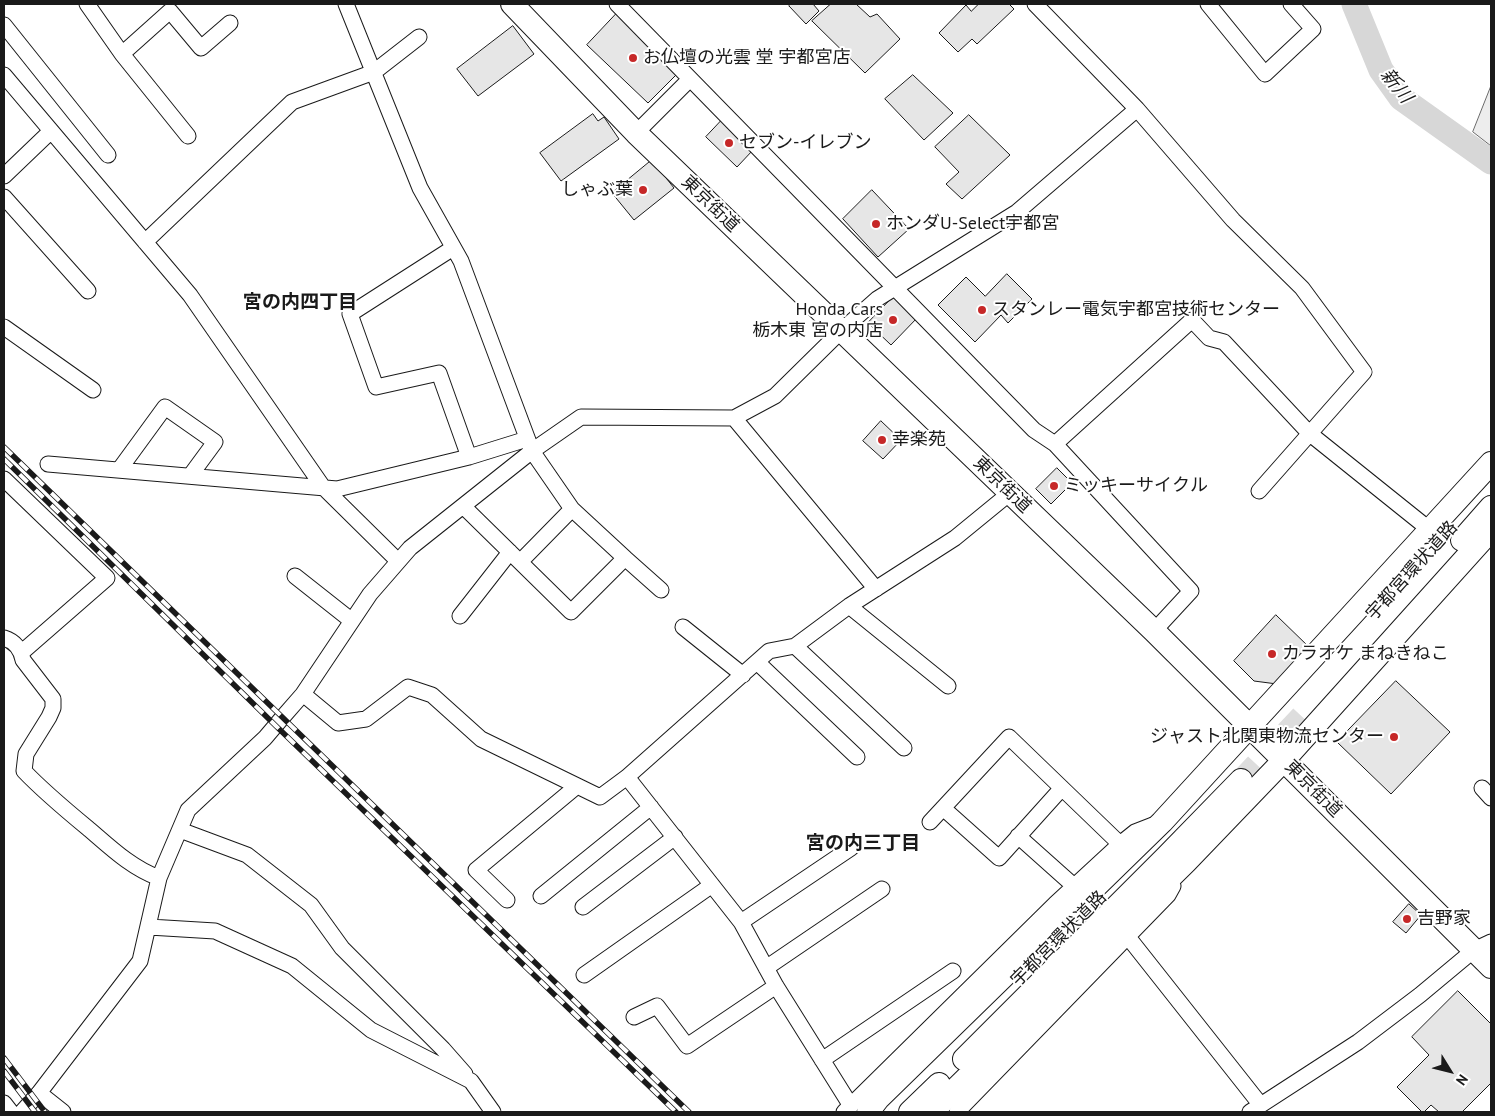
<!DOCTYPE html>
<meta charset="utf-8">
<style>
body{margin:0}
#map{position:relative;width:1495px;height:1116px;overflow:hidden;background:#fff;font-family:"PT Sans",sans-serif}
canvas{display:block}
.frame{position:absolute;inset:0;border:5px solid #1a1a1a;pointer-events:none}
.north{position:absolute;left:1425px;top:1046px;width:50px;height:50px;-webkit-text-stroke:4px #fff;paint-order:stroke;rotate:126deg;font-size:14px;font-weight:700;line-height:20px;text-align:center;color:#1a1a1a}
.north::after{content:'';display:block;margin:auto;width:18px;height:22px;background:#1a1a1a;clip-path:polygon(50% 0,100% 100%,50% 72%,0 100%)}
</style>
<div id="map">
<canvas width="1495" height="1116"></canvas>
<div class="frame"></div>
<div class="north">N</div>
</div>
<script>
const g = document.querySelector('canvas').getContext('2d');
g.lineJoin = 'round';
function paint(path, color) {
  g.fillStyle = color;
  g.fill(path, 'evenodd');
}
function stroke(path, color, width, dash) {
  g.strokeStyle = color;
  g.lineWidth = width;
  g.lineCap = dash ? 'butt' : 'round';
  g.setLineDash(dash || []);
  g.stroke(path);
}
function label(font, color, halo, rows, align = 'center') {
  g.font = font + ' "PT Sans","Noto Sans JP",sans-serif';
  g.lineWidth = 4;
  g.setLineDash([]);
  g.textBaseline = 'middle';
  g.strokeStyle = halo;
  g.fillStyle = color;
  for (const [text, x, y, turn = 0] of rows) {
    g.save();
    g.translate(x, y);
    g.rotate((+turn || 0) * Math.PI / 180);
    g.textAlign = isNaN(turn) ? turn : align;
    if (halo) g.strokeText(text, 0, 0);
    g.fillText(text, 0, 0);
    g.restore();
  }
}
const built = new Path2D(`
 M1491,86V146L1473,132Z`);
paint(built, '#ededed');
stroke(built, '#6a6a6a', 1);
stroke(new Path2D(`
 M1354,4L1381,70L1401,98L1491,162`), '#d7d7d7', 25);
const building = new Path2D(`
 M791,4H813L819,11L806,24L789,6Z
 M831,4H856L870,17L877,14L900,39L865,73L812,21Z
 M979,4H1009L1014,9L977,44L972,39L958,52L939,33L966,5L971,11Z
 M619,11L679,72L648,103L587,45Z
 M513,26L534,54L478,96L457,69Z
 M913,75L953,113L924,140L885,99Z
 M593,114L598,121L604,117L619,139L561,181L540,153Z
 M969,115L1010,155L962,199L946,184L959,172L935,147Z
 M722,120L753,150L737,167L706,137Z
 M652,160L674,188L634,220L612,193Z
 M872,190L909,229L878,257L843,219Z
 M1007,274L1032,299L1008,323L1001,315L975,342L938,305L966,277L985,296Z
 M895,295L918,317L891,345L868,323Z
 M881,421L901,440L883,459L863,441Z
 M1057,468L1072,483L1051,504L1036,489Z
 M1276,615L1310,648L1277,684L1254,681L1234,661Z
 M1396,681L1450,732L1391,794L1337,742Z
 M1409,904L1421,915L1406,933L1393,922Z
 M1458,991L1491,1024V1083L1462,1112H1439L1431,1105L1424,1112H1422L1397,1087L1429,1055L1412,1037Z`);
paint(building, '#e6e6e6');
stroke(building, '#1a1a1a', 1);
stroke(new Path2D(`
 M1241,780L1305,712`), '#ddd', 22, [22, 11]);
const minor = new Path2D(`
 M87,4L122,54L170,11L201,48L230,23
 M346,4L420,188L461,261L532,451L572,509L625,558
 M617,4L1034,430L1055,444L1191,591L1154,631
 M1035,4L1137,109L1233,220L1302,288L1364,372L1259,491
 M1208,4L1265,74L1313,29L1291,4
 M4,25L108,155
 M122,54L188,136
 M4,75L190,295L323,487L398,561
 M636,133L690,79
 M4,176L51,131
 M4,197L88,291
 M145,242L292,102L374,72L419,37
 M453,248L350,314L376,387L439,373L469,457
 M4,327L93,390
 M734,418L876,589
 M1055,444L1192,320L1209,338L1224,342L1309,433L1430,530
 M48,464L337,489L469,457L527,439
 M119,470L165,407L215,442L190,476
 M4,479L107,578L21,653
 M463,506L571,612L625,558L661,590
 M520,562L572,509
 M295,576L352,621
 M849,606L948,686
 M460,616L510,552
 M683,627L743,675
 M4,638C14,641 21,649 23,660L53,699V708L49,717L26,754L24,771C45,793 67,811 90,830C112,849 132,868 159,878
 M795,646L904,748
 M757,662L857,757
 M303,694L338,723L366,719L408,687L432,695L481,739L600,797L627,777L769,651L795,646L849,606L955,538L1010,493
 M627,777L741,922L776,986L851,1106
 M1482,788L1491,798
 M943,808L999,858L1062,788
 M930,822L1009,737L1120,844
 M180,830L247,855L311,905L342,948L443,1049L465,1074
 M1018,836L1074,886
 M541,896L651,807
 M507,900L476,870L577,786
 M583,907L675,837
 M741,922L851,848
 M149,927L215,931L292,966L371,1030L471,1081L493,1112
 M1128,937L1260,1104
 M766,968L882,889
 M584,975L712,885
 M634,1017L657,1006L687,1046L776,986
 M822,1060L953,971
 M39,1093L63,1112
 M4,1103L11,1112
 M22,1112L39,1093L140,961L159,878L188,810L265,738L282,718L303,694L370,594L410,548L532,451L581,417L734,418L775,396L842,330L877,299L1017,212L1137,109
 M844,1112L1055,904L1120,844L1135,832L1153,825
 M957,1112L1168,895L1173,886
 M1250,1112L1358,1042L1420,995L1474,950L1491,942`);
const highway = new Path2D(`
 M512,4L636,133L1154,631L1491,967
 M1462,540L1491,507
 M964,1059L1167,856L1241,780
 M868,1112L878,1099L1162,822L1491,463
 M910,1112L939,1084
 M932,1112L1186,862L1284,760L1491,530`);
stroke(minor, '#1a1a1a', 17);
stroke(highway, '#1a1a1a', 24);
stroke(minor, '#fff', 15);
stroke(highway, '#fff', 22);
const rail = new Path2D(`
 M4,447L689,1112
 M4,459L276,726L676,1112
 M4,1058L45,1112
 M4,1071L35,1112`);
stroke(rail, '#1a1a1a', 5.5);
stroke(rail, '#fff', 4, [11]);
for (const [x, y, r, color] of [
 [633,58,5,"#c62828"],
 [729,143,5,"#c62828"],
 [643,190,5,"#c62828"],
 [876,224,5,"#c62828"],
 [982,310,5,"#c62828"],
 [893,320,5,"#c62828"],
 [882,440,5,"#c62828"],
 [1054,486,5,"#c62828"],
 [1272,654,5,"#c62828"],
 [1394,737,5,"#c62828"],
 [1407,919,5,"#c62828"]
]) {
  const dot = new Path2D();
  dot.arc(x, y, r, 0, 2 * Math.PI);
  g.fillStyle = color;
  g.fill(dot);
  stroke(dot, '#fff', 2);
}
label('18px', '#1a1a1a', '#fff', [
 ["お仏壇の光雲 堂 宇都宮店",643,58],
 ["セブン-イレブン",739,143],
 ["しゃぶ葉",633,190,"right"],
 ["ホンダU-Select宇都宮",886,224],
 ["Honda Cars",883,310,"right"],
 ["栃木東 宮の内店",883,331,"right"],
 ["スタンレー電気宇都宮技術センター",992,310],
 ["幸楽苑",892,440],
 ["ミッキーサイクル",1064,486],
 ["カラオケ まねきねこ",1282,654],
 ["ジャスト北関東物流センター",1384,737,"right"],
 ["吉野家",1417,919]
], 'left');
label('18px', '#1a1a1a', '#fff', [
 ["東京街道",710,204,44],
 ["東京街道",1002,485,44],
 ["宇都宮環状道路",1412,571,-48],
 ["東京街道",1313,789,45],
 ["宇都宮環状道路",1059,939,-45]
]);
label('italic 19px', '#1a1a1a', '#fff', [
 ["新川",1396,86,51]
]);
label('bold 19px', '#1a1a1a', '#fff', [
 ["宮の内四丁目",300,303],
 ["宮の内三丁目",863,844]
]);
</script>
